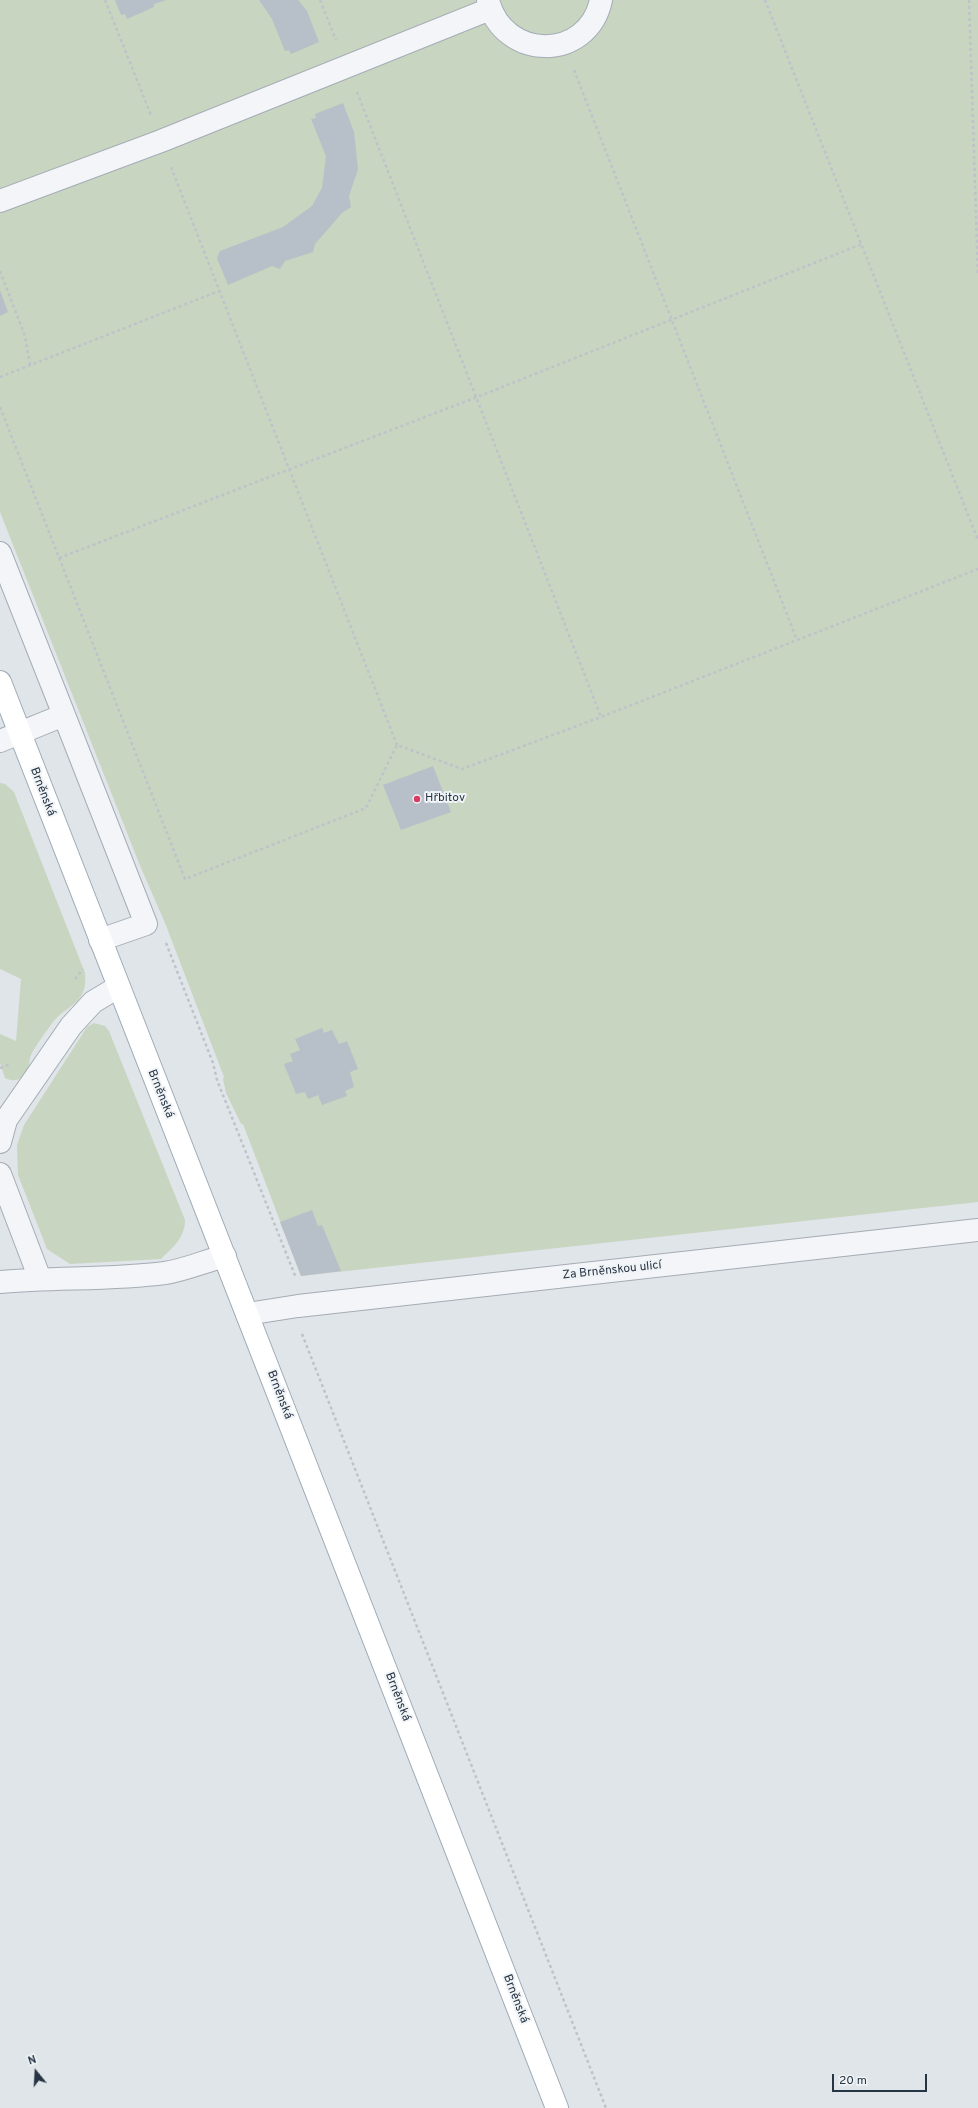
<!DOCTYPE html>
<meta charset="utf-8">
<style>
body{margin:0}
#map{position:relative;width:978px;height:2108px;overflow:hidden;background:#e0e5ea;font-family:Overpass,sans-serif}
canvas{display:block}
.north{position:absolute;left:16px;top:2052px;width:40px;height:40px;-webkit-text-stroke:3px #f0f4f7;paint-order:stroke;rotate:342deg;font-size:11px;font-weight:700;line-height:16px;text-align:center;color:#273443}
.north::after{content:'';display:block;margin:auto;width:14px;height:18px;background:#273443;clip-path:polygon(50% 0,100% 100%,50% 72%,0 100%)}
.scale{position:absolute;left:832px;top:2074px;width:95px;height:18px;box-sizing:border-box;border:2px solid #273443;border-top:0;padding-left:5px;font-size:12px;line-height:14px;white-space:nowrap;color:#273443;-webkit-text-stroke:3px #f0f4f7;paint-order:stroke}
</style>
<div id="map">
<canvas width="978" height="2108"></canvas>
<div class="north">N</div>
<div class="scale">20 m</div>
</div>
<script>
const g = document.querySelector('canvas').getContext('2d');
g.lineJoin = 'round';
function paint(path, color) {
  g.fillStyle = color;
  g.fill(path, 'evenodd');
}
function stroke(path, color, width, dash) {
  g.strokeStyle = color;
  g.lineWidth = width;
  g.lineCap = dash ? 'butt' : 'round';
  g.setLineDash(dash || []);
  g.stroke(path);
}
function label(font, color, halo, rows, align = 'center') {
  g.font = font + ' Overpass,sans-serif';
  g.lineWidth = 4;
  g.setLineDash([]);
  g.textBaseline = 'middle';
  g.strokeStyle = halo;
  g.fillStyle = color;
  for (const [text, x, y, turn = 0] of rows) {
    g.save();
    g.translate(x, y);
    g.rotate((+turn || 0) * Math.PI / 180);
    g.textAlign = isNaN(turn) ? turn : align;
    if (halo) g.strokeText(text, 0, 0);
    g.fillText(text, 0, 0);
    g.restore();
  }
}
paint(new Path2D(`
 M0,0H978V1202L301,1276L243,1124H241L226,1093L223,1079L224,1077L165,923L141,868L0,512Z
 M0,783L5,784L14,792L85,973C88,1004 69,1003 53,1022C48,1029 32,1050 30,1058C29,1062 29,1067 29,1070C22,1079 16,1083 5,1078L0,1063V1034L16,1041L21,979L0,969Z
 M94,1023L105,1026L109,1031L185,1220C185,1238 173,1247 161,1259L70,1264L47,1249L18,1175L17,1145L24,1125L87,1027Z`), '#c8d5c1');
paint(new Path2D(`
 M115,0H166L154,4V7L127,19L125,14L121,15Z
 M259,0H298L307,11L319,42L291,54L289,50L285,51L272,19Z
 M343,103L354,132L358,169L349,196L351,207L342,213L315,244L313,252L285,261L280,269L272,266L228,285L217,258L220,251L283,227L312,206L322,188L326,156L311,119L316,118L315,114Z
 M0,290L8,312L0,316Z
 M433,766L451,812L401,830L383,785Z
 M322,1028L324,1033L332,1030L339,1044L347,1041L358,1069L350,1072L354,1087L345,1091L347,1096L322,1105L318,1095L308,1099L305,1092L296,1094L284,1064L293,1061L290,1054L300,1050L295,1039Z
 M312,1210L318,1226L322,1225L341,1271L301,1276L280,1222Z`), '#b7bfc8');
const minor = new Path2D(`
 M488,0C503,61 588,62 601,0
 M0,201L161,141L490,9
 M0,553L64,715L0,741
 M64,715L146,924L100,940
 M0,1142L6,1120L71,1026L93,1002L118,987
 M0,1174L40,1279
 M0,1282C55,1277 111,1280 165,1273C185,1270 205,1261 225,1256
 M247,1314L298,1306L978,1230`);
const major = new Path2D(`
 M0,682L557,2108`);
stroke(minor, '#a5acb5', 24);
stroke(major, '#9eabb7', 24);
stroke(new Path2D(`
 M105,0L151,115
 M320,0L336,40
 M765,0L978,540
 M969,0L978,275
 M574,70L797,640
 M357,92L601,717
 M171,167L397,745
 M0,271L25,336L30,365
 M0,377L219,291
 M0,407L185,879L366,808L397,745L462,769L601,717L978,569
 M59,558L477,397L862,244
 M166,943L213,1063L217,1080L296,1278
 M75,979L83,969
 M0,1068L11,1064
 M302,1334L606,2108`), '#bec3c9', 2.5, [3, 3]);
stroke(minor, '#f3f5f8', 22);
stroke(major, '#fff', 22);
for (const [x, y, r, color] of [
 [417,799,4,"#d83c64"]
]) {
  const dot = new Path2D();
  dot.arc(x, y, r, 0, 2 * Math.PI);
  g.fillStyle = color;
  g.fill(dot);
  stroke(dot, '#f0f4f7', 1.5);
}
label('12px', '#273443', '#f0f4f7', [
 ["Brněnská",42,792,69],
 ["Brněnská",160,1094,68],
 ["Za Brněnskou ulicí",612,1271,-6],
 ["Brněnská",279,1395,69],
 ["Brněnská",397,1697,69],
 ["Brněnská",515,1999,69]
]);
label('12px', '#273443', '#f0f4f7', [
 ["Hřbitov",425,799]
], 'left');
</script>
